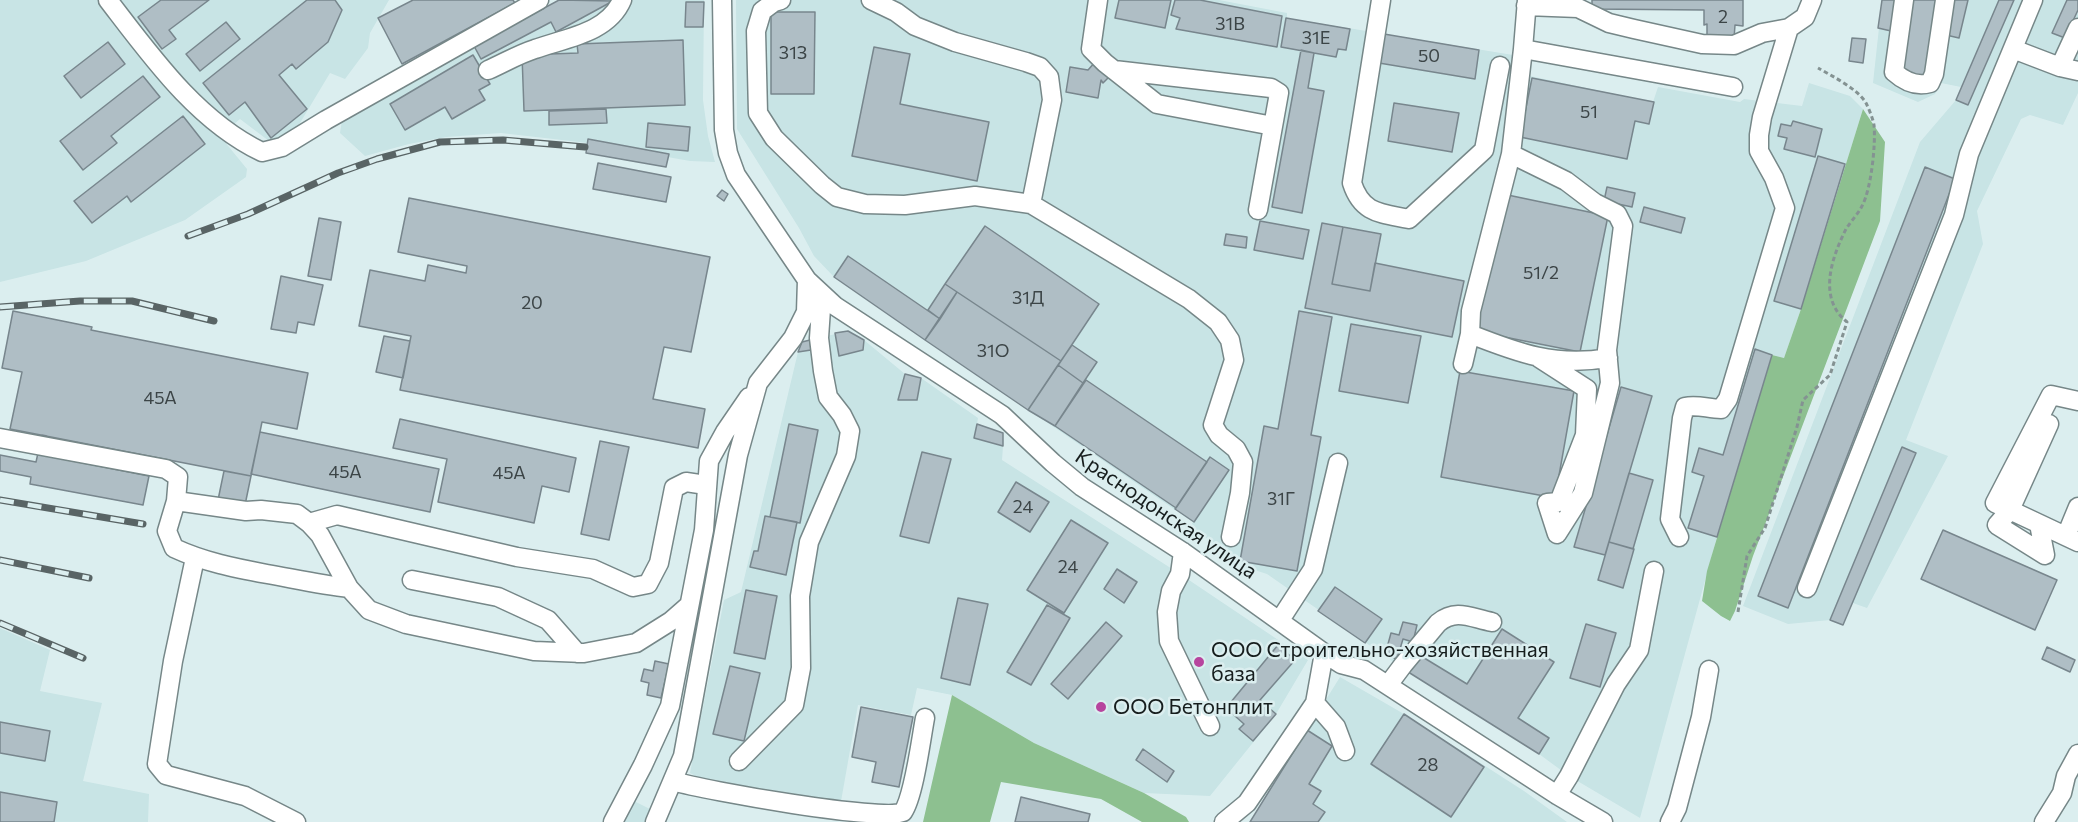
<!DOCTYPE html>
<meta charset="utf-8">
<style>
body{margin:0}
canvas{display:block;background:#dbeeef}
</style>
<canvas width="2078" height="822"></canvas>
<script>
const g = document.querySelector('canvas').getContext('2d');
g.lineJoin = 'round';
function paint(path, color) {
  g.fillStyle = color;
  g.fill(path, 'evenodd');
}
function stroke(path, color, width, dash) {
  g.strokeStyle = color;
  g.lineWidth = width;
  g.lineCap = dash ? 'butt' : 'round';
  g.setLineDash(dash || []);
  g.stroke(path);
}
function label(font, color, halo, rows, align = 'center') {
  g.font = font + ' Commissioner,sans-serif';
  g.lineWidth = 5;
  g.setLineDash([]);
  g.textBaseline = 'middle';
  g.strokeStyle = halo;
  g.fillStyle = color;
  for (const [text, x, y, turn = 0] of rows) {
    g.save();
    g.translate(x, y);
    g.rotate((+turn || 0) * Math.PI / 180);
    g.textAlign = isNaN(turn) ? turn : align;
    if (halo) g.strokeText(text, 0, 0);
    g.fillText(text, 0, 0);
    g.restore();
  }
}
paint(new Path2D(`
 M0,0H389L370,33L368,48L345,79L330,73L297,128L269,141L240,119L220,136L247,169L246,177L185,220L86,261L0,282Z
 M559,0H704L703,100L708,136L715,162L690,161L588,143L501,133L446,137L409,144L365,156L340,133L342,120Z
 M736,0H1219L1287,13V18L1513,55L1511,72L1653,102L1658,87L1740,102L1744,99L1802,106L1809,83L1850,96L1863,109L1801,309L1784,358L1772,355L1717,537L1640,818L1569,776L1539,754L1405,670L1267,574L1245,567L1240,561L1190,527L1193,522L834,277L814,256L799,228L737,129Z
 M1882,0H2078V93L2063,125L2030,115L2021,119L1977,211L1983,244L1906,440L1948,456L1867,608L1853,603L1843,625L1830,620L1788,624L1743,606L1920,142L1956,100L1961,87L1941,83L1935,94L1918,102L1873,83Z
 M848,331L864,340L905,374L921,378L978,418L977,424L1003,446L1002,460L1180,574L1308,660L1276,714L1210,796L1144,793L1034,743L952,695L917,688L911,715L858,705L840,807L705,781L690,773L724,600L741,592L798,352L802,342Z
 M0,628L50,650L40,691L102,703L83,781L149,794L148,822H0Z
 M1340,677L1404,714L1524,791L1567,822H1250Z
 M632,800L666,817L663,822H620Z`), '#c8e4e5');
paint(new Path2D(`
 M1863,109L1885,142L1880,221L1753,556L1735,611L1730,621L1721,616L1702,601L1707,571L1772,355L1784,358L1801,309Z
 M952,695L1034,743L1144,793L1186,817L1189,822H1142L1101,799L1001,782L990,822H923Z`), '#8dc090');
const building = new Path2D(`
 M161,0H209L169,30L176,39L162,49L138,17Z
 M307,0H335L342,10L328,42L296,69L292,64L279,75L307,109L271,138L245,102L229,115L203,83Z
 M413,0H513L515,3L402,64L378,18Z
 M559,0L613,1L556,32L551,22L481,59L474,46Z
 M1119,0H1171L1165,28L1115,18Z
 M1175,0H1200L1282,16L1277,47L1176,29L1180,18L1171,15Z
 M1592,0H1743V26L1735,25L1734,39H1707V24L1704,25V10L1592,9Z
 M1882,0H1896L1891,31L1878,28Z
 M1911,0H1939L1925,77L1898,72Z
 M1953,0H1968L1959,38L1946,35Z
 M1999,0H2014L1968,105L1956,100Z
 M2067,0H2078V10L2065,38L2052,33Z
 M686,2H704L703,27H685Z
 M771,12H815L814,94H771Z
 M1286,18L1350,29L1346,50L1338,49L1336,57L1281,47Z
 M226,22L240,39L200,71L186,54Z
 M1384,34L1479,50L1475,79L1379,63Z
 M1852,38L1866,39L1863,63L1849,61Z
 M683,40L685,105L524,111L522,55L578,53L577,44Z
 M108,42L125,64L81,98L64,76Z
 M874,47L910,54L900,104L989,122L977,181L852,156Z
 M1301,50L1314,53L1308,88L1324,91L1302,213L1272,207Z
 M473,55L490,84L479,90L485,100L452,119L445,107L405,130L390,104Z
 M1096,61L1111,75L1103,83L1101,80L1098,98L1066,92L1070,67L1088,70Z
 M143,76L160,97L111,136L117,143L83,170L60,141Z
 M1532,78L1654,102L1649,124L1635,121L1627,159L1520,137Z
 M1394,103L1459,113L1452,152L1388,141Z
 M606,109L607,123L549,125V111Z
 M183,116L205,144L131,202L127,196L92,223L74,201Z
 M1793,121L1822,129L1815,157L1784,149L1787,138L1778,136L1781,124L1791,126Z
 M648,123L690,127L688,151L646,147Z
 M588,139L669,154L666,167L586,153Z
 M1818,156L1845,164L1801,309L1774,301Z
 M598,163L671,177L666,202L593,189Z
 M1925,167L1955,179L1788,608L1758,596Z
 M1607,187L1635,193L1632,207L1604,201Z
 M722,190L728,194L724,201L717,196Z
 M1503,194L1608,216L1580,352L1474,331Z
 M409,198L710,257L691,352L664,347L653,399L705,409L698,448L400,390L411,336L359,326L370,270L425,281L428,265L466,273L467,266L398,252Z
 M1644,207L1685,218L1681,233L1640,222Z
 M319,218L341,222L331,280L308,276Z
 M1260,221L1309,230L1303,259L1254,250Z
 M1322,223L1343,227L1332,284L1370,291L1375,263L1464,281L1452,337L1305,308Z
 M985,226L1099,304L1061,361L945,284Z
 M1343,227L1381,234L1370,291L1332,284Z
 M1226,234L1247,237L1246,248L1224,245Z
 M848,256L940,319L925,340L834,277Z
 M281,276L323,285L314,325L298,322L296,333L271,329Z
 M945,284L957,292L940,319L928,310Z
 M957,292L1061,361L1028,410L925,340Z
 M13,311L92,327L91,330L308,373L297,429L262,422L251,476L10,429L22,372L2,368Z
 M1299,311L1332,317L1311,435L1321,437L1297,571L1240,561L1264,426L1278,429Z
 M1351,324L1421,336L1408,403L1339,391Z
 M848,331L864,340L863,350L839,356L835,333Z
 M384,336L410,341L403,378L376,372Z
 M810,340L811,350L798,352L802,342Z
 M1072,345L1097,362L1083,383L1058,365Z
 M1755,349L1772,355L1717,537L1688,528L1704,476L1692,472L1699,448L1723,455Z
 M1058,365L1083,383L1055,426L1028,410Z
 M1460,371L1574,391L1555,498L1441,477Z
 M905,374L921,378L917,400H898Z
 M1086,380L1207,462L1176,508L1055,426Z
 M1621,387L1652,396L1605,555L1574,547Z
 M400,419L576,458L569,492L542,486L534,523L438,502L447,459L393,448Z
 M789,424L818,430L800,523L770,517Z
 M977,424L1003,433V446L974,438Z
 M260,432L439,469L430,512L251,474Z
 M42,435L47,436L43,455L149,476L143,505L30,484L31,477L0,471V455L36,462Z
 M600,441L629,447L609,540L581,534Z
 M1902,447L1916,453L1843,625L1830,620Z
 M922,452L951,459L929,543L900,536Z
 M1210,457L1229,470L1194,522L1175,509Z
 M224,471L251,476L245,505L218,500Z
 M1629,473L1653,480L1633,549L1609,542Z
 M1016,482L1049,502L1030,532L998,512Z
 M765,516L797,522L786,575L750,567L754,551H758Z
 M1071,520L1108,543L1064,613L1027,590Z
 M1943,530L2057,580L2035,630L1921,579Z
 M1609,542L1634,549L1623,588L1598,580Z
 M1117,569L1137,582L1124,603L1104,589Z
 M1335,587L1382,619L1365,643L1318,611Z
 M746,590L777,596L765,659L734,653Z
 M958,598L988,604L970,685L941,678Z
 M1047,605L1070,618L1031,685L1007,672Z
 M1106,622L1122,636L1068,699L1051,684Z
 M1403,622L1417,625L1413,642L1403,639L1397,659L1385,655L1391,633L1399,635Z
 M1586,624L1616,633L1600,687L1570,678Z
 M1502,629L1554,662L1518,718L1549,738L1539,754L1405,670L1416,653L1467,684Z
 M1278,645L1295,660L1260,700L1276,714L1253,741L1239,729L1244,724L1226,708Z
 M2047,647L2075,660L2070,672L2042,659Z
 M655,661L669,664L661,698L647,695L649,683L641,681L644,669L653,671Z
 M730,666L760,673L744,741L713,734Z
 M861,707L913,717L899,787L872,782L876,762L852,757Z
 M1404,714L1484,767L1451,817L1371,764Z
 M0,722L50,731L45,761L0,753Z
 M1307,730L1332,746L1309,784L1321,791L1313,804L1325,812L1318,822H1250Z
 M1143,749L1174,771L1167,782L1136,760Z
 M0,792L57,802L54,822H0Z
 M1021,797L1090,814L1088,822H1015Z`);
paint(building, '#afbec5');
stroke(building, '#78868d', 1.5);
const minor = new Path2D(`
 M108,0C151,56 197,121 262,152L282,147L326,120L539,0
 M722,0L724,130L728,153L736,175L807,280L835,306L1002,415L1053,463L1082,487L1183,552L1324,653L1341,664L1364,670L1557,795L1603,822
 M781,0L774,2L762,11L756,31L758,113L774,138L822,185L837,197L865,204L905,205L975,196L1031,204L1189,299L1218,322L1230,340L1234,360L1213,425L1219,435L1236,449L1243,462L1240,493L1231,537
 M871,0L896,12L915,26L955,42L1026,62L1040,67L1049,77L1052,100L1031,204
 M1098,0L1091,49L1105,63L1157,104L1273,126
 M1381,0L1352,183C1362,214 1381,213 1409,219L1484,150L1500,66
 M1527,0L1523,49L1733,87
 M1904,0L1894,72C1904,81 1916,87 1930,83L1934,74L1945,0
 M1526,6L1578,8L1609,23L1634,29L1702,44L1734,45L1762,33L1789,28L1805,17L1812,0
 M2013,49L2060,67L2078,71
 M2060,67L2078,28
 M488,70C504,63 519,54 535,49C566,38 608,33 622,0
 M1114,70L1271,88L1279,93L1258,210
 M1511,154L1566,181L1595,203L1617,214L1623,226L1607,350L1610,383L1583,493L1557,534
 M1470,334C1518,353 1555,367 1608,358
 M1539,358L1587,389L1585,435L1559,502L1547,503L1557,534
 M1463,364L1470,334L1471,311L1511,154L1523,49
 M2078,401L2051,395L1995,503L2078,542
 M0,438L166,469L178,477L176,501
 M309,523L337,515L517,557L593,569L633,587L648,584L659,563L674,488L686,482L706,485
 M2039,524L2045,555L1997,525L2010,510L2049,424
 M2066,536L2078,507
 M1679,537L1670,519L1682,418L1685,407C1698,404 1708,409 1721,409L1728,399L1785,208L1774,178L1759,151V135L1762,117L1789,28
 M1183,552L1180,574L1171,591L1167,612L1169,641L1210,726
 M195,558L173,661L157,764L166,775L245,796L296,822
 M412,580L498,597L548,620L577,653
 M349,588C322,585 295,579 267,574C235,568 204,562 174,548L167,531L176,501L246,511L261,510L297,514L309,523L320,535L349,588L369,610L406,624L534,651L584,653L636,643L671,621L687,607
 M1807,588L1954,215L1969,154L2033,0
 M1280,620L1313,569L1338,463
 M1388,685L1403,665L1438,623C1456,608 1471,618 1492,622
 M1315,703L1336,727L1345,751
 M739,761L794,705L801,668L800,596L809,542L846,456L850,431L842,415L828,397L823,371L819,338L822,294
 M673,781C707,791 883,822 903,812C914,796 921,739 925,718
 M1557,795L1569,776L1616,684L1639,650L1654,571
 M613,822L643,765L670,706L704,530L709,461L725,432L749,397
 M655,822L683,756L738,455L758,383L793,338L806,312L807,280
 M1224,822L1247,803L1315,703L1324,653
 M1670,822L1677,808L1701,717L1709,670
 M2044,822L2062,793L2066,776L2078,754`);
stroke(minor, '#768788', 21);
stroke(new Path2D(`
 M1738,612L1747,556L1765,528L1797,427L1803,400L1830,375L1847,322C1817,298 1832,257 1846,229C1851,221 1858,214 1862,206C1871,190 1876,144 1874,125C1873,119 1869,109 1866,103C1858,89 1832,76 1818,68`), '#849292', 3, [4.5, 3]);
stroke(minor, '#fff', 18);
const rail = new Path2D(`
 M188,236L248,214L338,173L377,159L440,142L503,140L585,147
 M0,307L80,301H132L214,321
 M0,500L143,524
 M0,560L89,578
 M0,623L83,658`);
stroke(rail, '#596465', 7);
stroke(rail, '#dbeeef', 4.5, [14]);
for (const [x, y, r, color] of [
 [1199,662,6,"#b7449e"],
 [1101,707,6,"#b7449e"]
]) {
  const dot = new Path2D();
  dot.arc(x, y, r, 0, 2 * Math.PI);
  g.fillStyle = color;
  g.fill(dot);
  stroke(dot, '#dbeeef', 2);
}
label('18px', '#3c4547', null, [
 ["2",1723,17],
 ["31В",1230,24],
 ["31Е",1316,38],
 ["31З",793,53],
 ["50",1429,56],
 ["51",1589,112],
 ["51/2",1541,273],
 ["31Д",1028,298],
 ["20",532,303],
 ["31О",993,351],
 ["45А",160,398],
 ["45А",345,472],
 ["45А",509,473],
 ["31Г",1281,499],
 ["24",1023,507],
 ["24",1068,567],
 ["28",1428,765]
]);
label('21px', '#161d1d', '#dbeeef', [
 ["Краснодонская улица",1166,514,34]
]);
label('21px', '#161d1d', '#dbeeef', [
 ["ООО Строительно-хозяйственная",1211,650],
 ["база",1211,674],
 ["ООО Бетонплит",1113,707]
], 'left');
</script>
